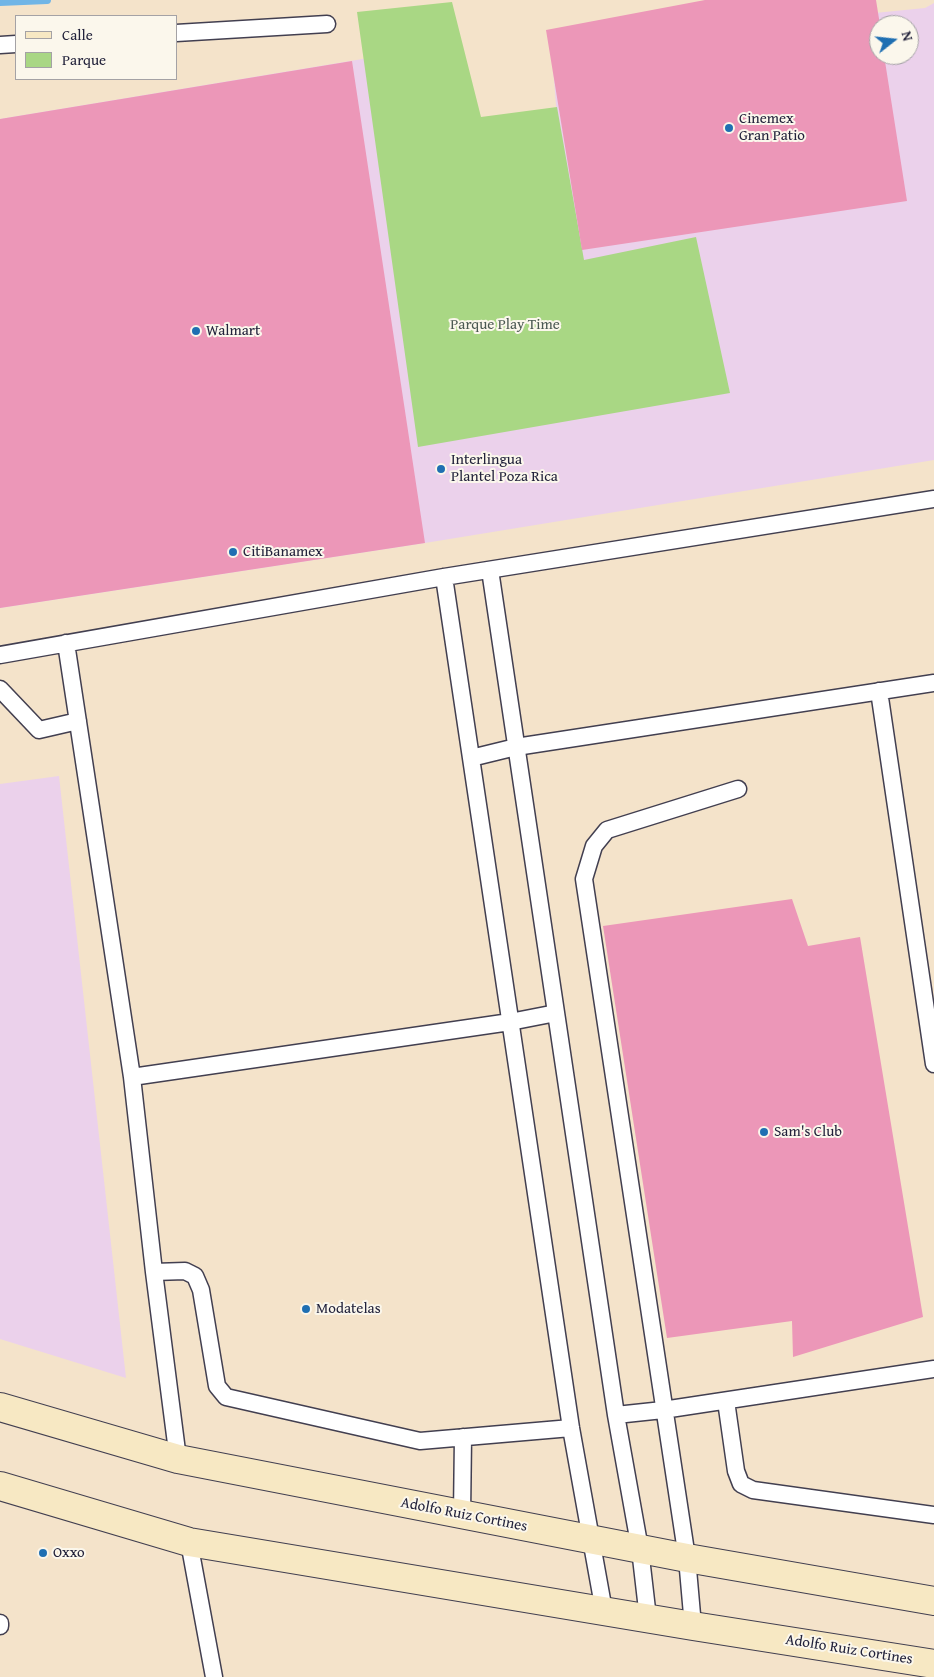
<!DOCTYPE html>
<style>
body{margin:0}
#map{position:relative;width:934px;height:1677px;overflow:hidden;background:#f4e3ca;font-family:"Gentium Book Plus",serif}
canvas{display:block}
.legend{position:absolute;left:15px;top:15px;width:162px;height:65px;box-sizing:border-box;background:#fbf7ec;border:1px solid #a4a2a5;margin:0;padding:6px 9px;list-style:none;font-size:15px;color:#22223b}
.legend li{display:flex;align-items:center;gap:10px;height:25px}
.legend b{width:25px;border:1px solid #a4a2a5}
.north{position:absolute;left:869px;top:15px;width:50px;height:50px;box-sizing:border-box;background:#fbf7ec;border:1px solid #a4a2a5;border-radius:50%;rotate:74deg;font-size:14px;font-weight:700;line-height:20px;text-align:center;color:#22223b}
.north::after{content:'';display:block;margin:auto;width:18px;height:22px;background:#1f6fb2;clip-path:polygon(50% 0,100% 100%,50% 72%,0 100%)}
</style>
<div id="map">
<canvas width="934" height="1677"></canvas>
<ul class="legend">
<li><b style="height:6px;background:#f7e8c3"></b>Calle</li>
<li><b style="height:14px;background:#a9d784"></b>Parque</li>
</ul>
<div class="north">N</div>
</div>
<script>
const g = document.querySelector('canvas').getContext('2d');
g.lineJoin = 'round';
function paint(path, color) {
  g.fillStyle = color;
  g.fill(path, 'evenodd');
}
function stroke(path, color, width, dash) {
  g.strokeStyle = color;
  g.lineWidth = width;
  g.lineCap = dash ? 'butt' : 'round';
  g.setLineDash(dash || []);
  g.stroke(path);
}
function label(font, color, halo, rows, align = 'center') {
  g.font = font + ' "Gentium Book Plus",serif';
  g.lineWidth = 4;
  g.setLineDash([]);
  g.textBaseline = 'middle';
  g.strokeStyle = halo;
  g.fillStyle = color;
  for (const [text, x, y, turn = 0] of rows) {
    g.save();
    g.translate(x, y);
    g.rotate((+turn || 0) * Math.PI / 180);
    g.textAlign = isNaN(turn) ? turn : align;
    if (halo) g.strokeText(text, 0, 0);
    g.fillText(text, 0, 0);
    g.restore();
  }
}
paint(new Path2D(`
 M934,3V460L425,543L0,608V119L453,44L484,153L559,143L552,55L734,27L925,8ZM879,25H909V55H879Z
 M59,776L126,1378L0,1339V784Z`), '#ebd1eb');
paint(new Path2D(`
 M452,2L481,117L557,107L584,260L696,237L730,393L418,447L357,12Z`), '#a9d784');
stroke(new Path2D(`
 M0,2L47,0`), '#70b5e6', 8);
paint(new Path2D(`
 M705,0H876L880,25L879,55H884L907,201L582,250L546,30Z
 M352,61L425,543L0,608V119Z
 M792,899L808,946L860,937L923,1317L793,1357L792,1321L667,1338L603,926Z`), '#ec97b8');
const service = new Path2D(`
 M176,33L327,24
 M0,45L16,44
 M490,570L616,1415L640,1549L648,1618
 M444,577L571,1428L604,1611
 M66,643L132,1077L154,1272L178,1459
 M0,655L444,577L934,499
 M0,689L39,730L78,721
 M879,691L934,1064
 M471,758L516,747L934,683
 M132,1077L510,1022L556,1013
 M154,1272L185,1271L195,1276L201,1290L217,1386L226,1397L420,1441L571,1428
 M726,1401L736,1471L741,1484L753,1490L934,1515
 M616,1415L663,1410L934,1369
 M462,1515L463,1437
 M189,1542L214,1677
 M0,1623V1626
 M693,1626L687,1558L584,879L594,846L607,830L738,789`);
const secondary = new Path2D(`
 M0,1407L178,1459L687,1558L934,1601
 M0,1486L189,1542L693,1626L934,1664`);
stroke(service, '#423f50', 19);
stroke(secondary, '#423f50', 30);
stroke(service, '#fff', 16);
stroke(secondary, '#f7e8c3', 28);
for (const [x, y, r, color] of [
 [729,128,5,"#1f6fb2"],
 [196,331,5,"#1f6fb2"],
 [441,469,5,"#1f6fb2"],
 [233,552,5,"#1f6fb2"],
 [764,1132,5,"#1f6fb2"],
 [306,1309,5,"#1f6fb2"],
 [43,1553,5,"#1f6fb2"]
]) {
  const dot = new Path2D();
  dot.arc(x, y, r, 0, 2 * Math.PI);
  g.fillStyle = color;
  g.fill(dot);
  stroke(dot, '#fbf7ec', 2);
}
label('15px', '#22223b', '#fbf7ec', [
 ["Cinemex",739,119],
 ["Gran Patio",739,136],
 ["Walmart",206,331],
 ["Interlingua",451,460],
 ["Plantel Poza Rica",451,477],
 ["CitiBanamex",243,552],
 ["Sam's Club",774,1132],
 ["Modatelas",316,1309],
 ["Oxxo",53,1553]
], 'left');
label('15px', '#4a5851', '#fbf7ec', [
 ["Parque Play Time",505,325]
]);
label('15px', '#22223b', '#fbf7ec', [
 ["Adolfo Ruiz Cortines",464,1515,11],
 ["Adolfo Ruiz Cortines",849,1650,9]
]);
</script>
